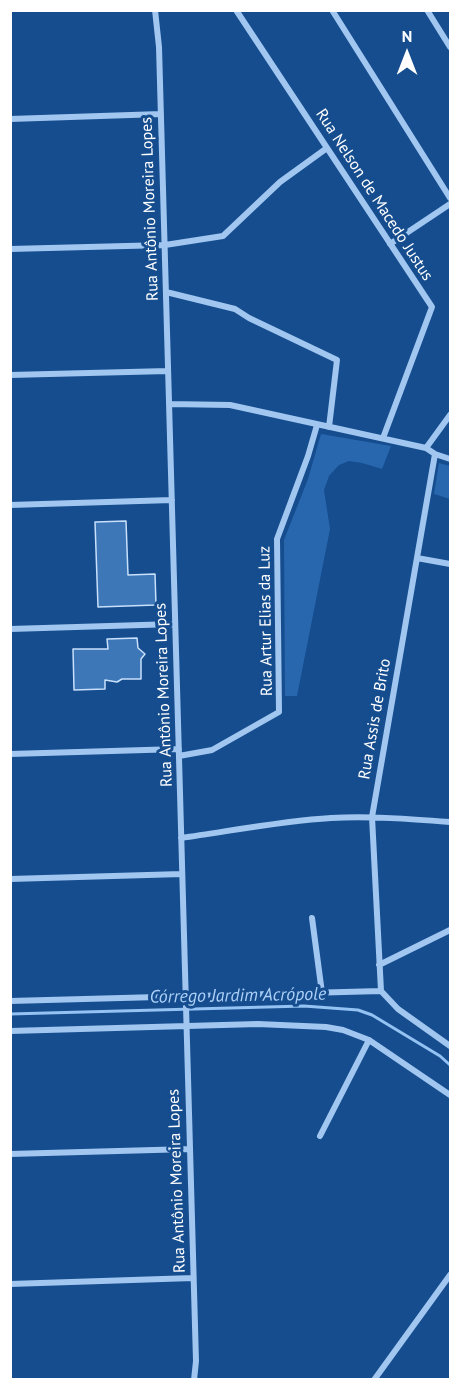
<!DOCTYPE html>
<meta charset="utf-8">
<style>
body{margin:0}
#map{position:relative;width:461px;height:1390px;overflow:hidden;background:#154d8f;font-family:"PT Sans",sans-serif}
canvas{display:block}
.frame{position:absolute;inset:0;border:12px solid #fff;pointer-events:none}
.north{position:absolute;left:377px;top:24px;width:60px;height:60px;-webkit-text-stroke:4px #154d8f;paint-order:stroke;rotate:0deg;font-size:16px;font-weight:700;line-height:24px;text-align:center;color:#fff}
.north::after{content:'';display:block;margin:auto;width:21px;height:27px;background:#fff;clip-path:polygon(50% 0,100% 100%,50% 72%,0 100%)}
</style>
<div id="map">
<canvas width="461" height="1390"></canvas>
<div class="frame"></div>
<div class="north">N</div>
</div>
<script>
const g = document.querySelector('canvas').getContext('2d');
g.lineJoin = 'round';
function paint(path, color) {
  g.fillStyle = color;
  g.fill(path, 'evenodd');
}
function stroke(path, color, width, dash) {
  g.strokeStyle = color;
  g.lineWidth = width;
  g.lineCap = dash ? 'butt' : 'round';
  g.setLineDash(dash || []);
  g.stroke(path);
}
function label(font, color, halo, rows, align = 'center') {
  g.font = font + ' "PT Sans",sans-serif';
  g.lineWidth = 6;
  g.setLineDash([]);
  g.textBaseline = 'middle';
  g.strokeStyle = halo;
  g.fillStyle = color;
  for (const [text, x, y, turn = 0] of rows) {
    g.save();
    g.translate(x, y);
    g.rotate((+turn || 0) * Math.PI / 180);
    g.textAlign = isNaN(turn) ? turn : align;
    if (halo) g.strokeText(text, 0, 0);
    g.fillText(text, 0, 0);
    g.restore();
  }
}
paint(new Path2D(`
 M321,434L391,446L382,469L362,463L349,461L339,465L329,476L324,490L330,529L297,696H285L284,540L308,479Z
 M439,463L450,466V499L434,494Z`), '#2867ae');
stroke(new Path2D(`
 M10,1014L304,1006L358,1010L372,1015L440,1056L450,1065`), '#93c2f3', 3);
const building = new Path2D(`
 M126,521L128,575L155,574L156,605L98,607L95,522Z
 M137,638L138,648L145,654L141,659V679H122L117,682L105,680V689L74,690L73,649H108L107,639Z`);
paint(building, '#3e77b8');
stroke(building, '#c8e0fb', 1.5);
stroke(new Path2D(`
 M155,10L159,47L196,1361L194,1380
 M236,10L432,307L383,438
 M332,10L450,198
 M427,10L450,47
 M10,119L161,114
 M390,244L450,204
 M10,249L165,245L223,236L280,182L327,148
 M166,292L235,309L249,318L337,360L329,427
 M10,375L168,371
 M169,404L230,405L426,448L435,454L450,459
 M426,448L450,415
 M10,505L172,500
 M417,558L450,564
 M10,629L175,624
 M10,754L179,749
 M179,756L212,750L279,712L277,539L308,456L317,425
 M181,838C231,831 281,821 331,818C371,816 411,819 450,822
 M10,879L182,874
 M312,918L322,993
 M379,965L450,930
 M381,991L372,817L435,454
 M10,1001L381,991L398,1009L450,1046
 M10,1031L258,1024L326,1027L343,1030L369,1040L450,1095
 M320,1136L369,1040
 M10,1154L190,1149
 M10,1284L193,1278
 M374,1380L450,1275`), '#a1c6f0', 6);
label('16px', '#fff', '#154d8f', [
 ["Rua Nelson de Macedo Justus",374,195,57],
 ["Rua Antônio Moreira Lopes",150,209,-92],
 ["Rua Artur Elias da Luz",266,621,-91],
 ["Rua Antônio Moreira Lopes",164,695,-92],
 ["Rua Assis de Brito",375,719,-80],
 ["Rua Antônio Moreira Lopes",177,1181,-92]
]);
label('italic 18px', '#add0f7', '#154d8f', [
 ["Córrego Jardim Acrópole",238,996,-1]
]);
</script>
